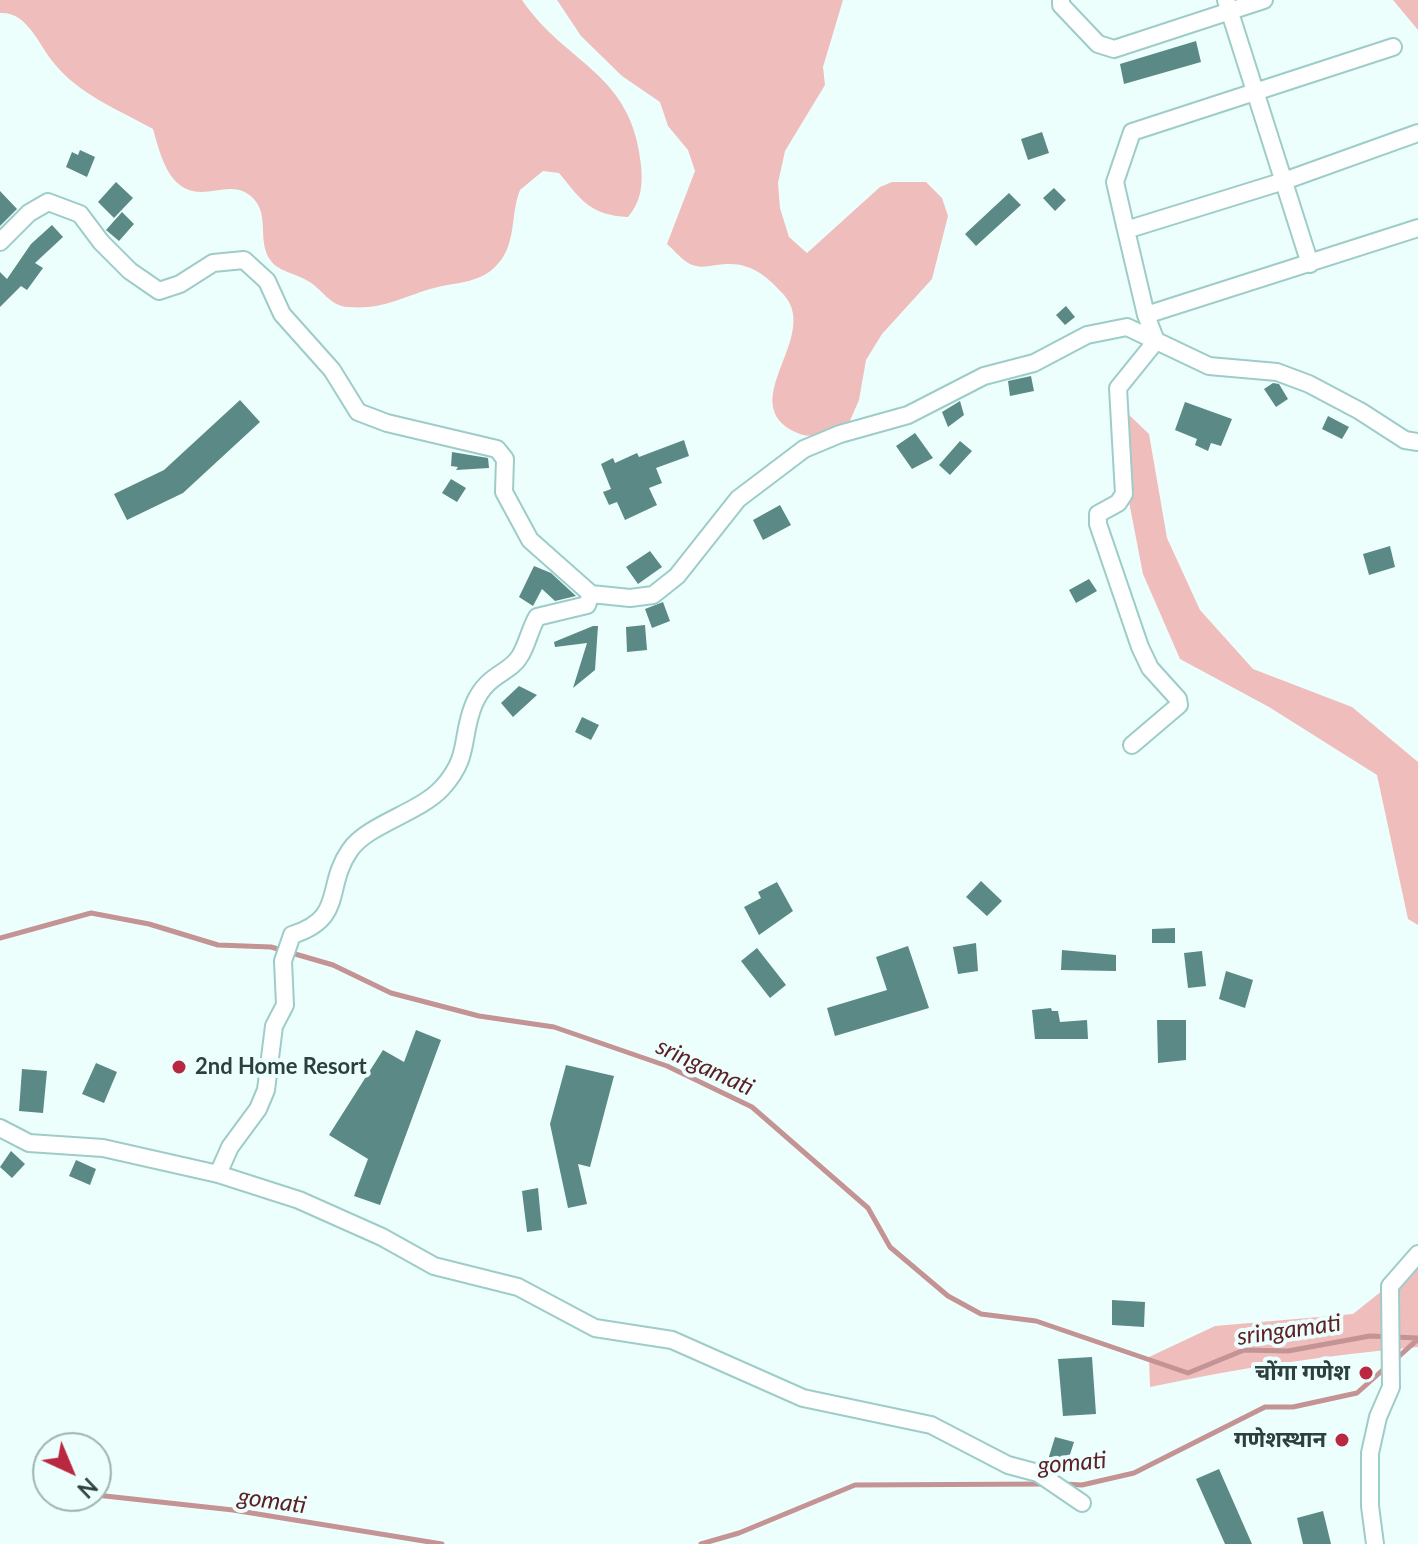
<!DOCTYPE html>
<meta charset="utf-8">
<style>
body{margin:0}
#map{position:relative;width:1418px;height:1544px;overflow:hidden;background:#ecfffd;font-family:Lato,sans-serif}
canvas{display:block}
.north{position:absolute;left:32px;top:1432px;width:80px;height:80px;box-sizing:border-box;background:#ecfffd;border:2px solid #9fb3b1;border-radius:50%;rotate:136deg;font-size:22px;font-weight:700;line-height:32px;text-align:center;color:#2c403f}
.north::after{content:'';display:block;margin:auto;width:28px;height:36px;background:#b92840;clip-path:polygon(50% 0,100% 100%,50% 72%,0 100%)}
</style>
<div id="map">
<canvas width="1418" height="1544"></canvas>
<div class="north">N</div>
</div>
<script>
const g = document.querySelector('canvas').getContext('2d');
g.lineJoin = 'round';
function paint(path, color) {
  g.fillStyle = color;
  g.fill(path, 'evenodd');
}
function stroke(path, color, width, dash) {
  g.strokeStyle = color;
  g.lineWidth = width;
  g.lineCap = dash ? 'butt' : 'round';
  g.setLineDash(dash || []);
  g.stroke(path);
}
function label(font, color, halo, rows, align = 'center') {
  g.font = font + ' Lato,"Noto Sans Devanagari",sans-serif';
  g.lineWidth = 8;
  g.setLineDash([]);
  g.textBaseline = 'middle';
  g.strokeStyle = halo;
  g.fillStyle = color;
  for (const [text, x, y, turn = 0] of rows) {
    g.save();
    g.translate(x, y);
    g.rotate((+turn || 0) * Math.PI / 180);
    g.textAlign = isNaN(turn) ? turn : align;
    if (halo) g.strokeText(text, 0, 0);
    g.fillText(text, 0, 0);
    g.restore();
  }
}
paint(new Path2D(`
 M0,0H522C566,65 632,72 641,165C643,185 641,202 628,217C590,215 582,201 559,173L543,171L520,190C511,212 516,240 501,260C483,285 457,281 430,289C401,298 381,310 348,307C330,306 322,289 308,281C297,274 278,271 271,261C255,240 273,211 248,194C233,184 217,192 201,192C168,192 160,153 153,129C119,110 78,94 53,62C39,45 27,11 0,13Z
 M557,0H843L823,67L825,85L785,151L778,183L780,208L789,237L807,253L880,187L892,182H926L942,198L948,216L932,279L882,334L866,360L859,400L849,423C831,433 811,442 791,430C738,399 820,336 784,295C768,277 752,263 727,264C714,264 702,270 690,264C682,260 674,250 667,244L695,171L688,150L668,126L660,102L622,76L581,36Z
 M1393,0H1418V30Z
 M1125,411L1149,434L1167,538L1200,610L1253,669L1352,707L1418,762V925L1408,919L1377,775L1269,707L1180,659L1143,574L1123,471Z
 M1418,1262V1347C1328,1355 1239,1368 1150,1387L1149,1357L1215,1326L1353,1314Z`), '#f0bdbd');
stroke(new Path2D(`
 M0,938L91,913L149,924L218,945L271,947L333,965L391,993L479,1016L554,1027L667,1066L752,1107L868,1208L890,1247L948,1296L981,1314L1036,1321L1188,1373L1244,1350L1288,1351L1370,1336L1418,1338
 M1396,1359L1418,1339
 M1063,1484L1082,1485L1134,1473L1265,1407H1293L1357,1393L1385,1368
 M42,1488L48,1489
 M96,1495L233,1510L442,1544
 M701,1544L739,1533L855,1485L1045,1484`), '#c49393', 5);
paint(new Path2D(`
 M1196,41L1201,62L1124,84L1120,64Z
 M1042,132L1049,153L1028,160L1021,139Z
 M80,150L95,157L87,177L66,167L72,152L78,155Z
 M116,182L133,198L114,218L98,202Z
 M1054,188L1066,200L1055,211L1043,198Z
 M0,191L17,209L0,226Z
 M1009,193L1021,205L976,246L965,234Z
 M122,212L134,224L119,241L106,230Z
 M52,225L63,237L35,263L43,268L27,290L21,286L0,307V272L7,279L31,244Z
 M1066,306L1075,317L1065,325L1056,315Z
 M1031,376L1034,391L1010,396L1008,381Z
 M1273,383L1279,384L1288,399L1276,407L1264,389Z
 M240,400L260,422L183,493L127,520L114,494L164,470Z
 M960,401L964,415L948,427L942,412Z
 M1185,402L1232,419L1221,446L1211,443L1208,451L1195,445L1197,439L1175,430Z
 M1328,416L1349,427L1342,439L1322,429Z
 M915,433L933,458L912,469L896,446Z
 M684,440L689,456L656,468L662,483L649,488L657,505L625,520L617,502L609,505L603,492L611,489L601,464L613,458L615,463L637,453L639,457Z
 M960,441L972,451L950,475L939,465Z
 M452,452L488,458L489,468L456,470L458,467L451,466Z
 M451,479L466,488L457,502L442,493Z
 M780,505L791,525L763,540L753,520Z
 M1390,546L1395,567L1369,575L1363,554Z
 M650,551L662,567L638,584L626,567Z
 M534,566L551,573L576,596L555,601L542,589L533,606L519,597Z
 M1089,579L1097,591L1076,603L1069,590Z
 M663,602L670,621L652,628L645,609Z
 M645,625L647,650L627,652L626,627Z
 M593,626H598L595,670L573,688L587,643L555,647L554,642Z
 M519,686L537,695L513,717L501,703Z
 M582,717L599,725L591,740L575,732Z
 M981,881L1002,901L987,916L966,897Z
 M777,882L793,911L759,935L744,907L761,898L758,892Z
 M1175,928V943H1152V929Z
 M976,943L978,971L958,974L953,947Z
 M908,946L929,1008L835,1036L827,1008L887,990L876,957Z
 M757,948L786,985L770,998L741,961Z
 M1062,950L1116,955V971L1061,970Z
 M1202,951L1206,986L1188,988L1184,953Z
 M1226,971L1253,980L1245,1008L1219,999Z
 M1051,1008L1052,1011H1058L1060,1022L1087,1020L1088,1039H1035L1032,1010Z
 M1157,1020H1186V1060L1158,1063Z
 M416,1030L441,1040L380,1205L354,1196L368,1159L329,1135L383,1050L404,1062Z
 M96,1063L117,1072L104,1103L82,1094Z
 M566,1065L614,1076L590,1167L578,1164L587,1204L568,1208L550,1124Z
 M22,1069L47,1071L43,1113L19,1111Z
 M11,1151L25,1164L12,1178L0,1167Z
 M76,1160L96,1169L90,1185L69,1176Z
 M538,1188L542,1230L527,1232L522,1191Z
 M1112,1300L1145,1302L1144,1327L1112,1325Z
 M1092,1357L1096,1414L1063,1416L1058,1359Z
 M1055,1437L1074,1442L1066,1467L1047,1463Z
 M1219,1469L1252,1544H1225L1196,1479Z
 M1323,1511L1331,1544H1303L1297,1518Z`), '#5b8986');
const street = new Path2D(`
 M1061,0V5L1098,44L1114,49L1264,0
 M1226,0L1310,264
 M1126,230L1115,182L1132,132L1393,47
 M0,242L29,213L48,202L80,214L101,242L130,271L159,291L180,284L213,263L244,260L267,281L282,314L332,370L358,412L387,423L497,449L505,459L504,492L530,540L591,594L630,598L653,595L677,576L738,499L804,449L840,434L908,415L984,376L1034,363L1087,335L1127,327L1209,366L1277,372L1309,384L1360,411L1405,440L1418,442
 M1146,315L1126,230L1284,181L1418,133
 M1132,745L1179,705L1178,699L1150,668L1140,647L1098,524V514L1118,503L1124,494L1118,388L1156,341L1146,315L1418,228
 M0,1128L29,1143L103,1148L218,1174L299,1200L382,1237L434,1266L518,1287L595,1328L672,1340L803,1398L931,1425L1008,1465L1038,1473L1082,1503
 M218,1174L230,1147L258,1109L266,1090L274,1026L285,1005L283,961L292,935C346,918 324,887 350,850C368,824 419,813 442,788C471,756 460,738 474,704C487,673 510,674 520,656C527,645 530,629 537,617L587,605L591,594
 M1375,1544L1370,1506V1453L1378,1417L1391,1387L1390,1286L1418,1254`);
stroke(street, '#9dccc9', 20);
stroke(street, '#fff', 16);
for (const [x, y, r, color] of [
 [179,1067,8,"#b92840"],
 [1366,1373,8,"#b92840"],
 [1342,1440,8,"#b92840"]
]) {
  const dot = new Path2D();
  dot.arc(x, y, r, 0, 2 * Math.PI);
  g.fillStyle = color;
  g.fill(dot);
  stroke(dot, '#ecfffd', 3);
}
label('bold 22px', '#2c403f', '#ecfffd', [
 ["2nd Home Resort",195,1067,"left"],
 ["चोंगा गणेश",1350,1373],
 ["गणेशस्थान",1326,1440]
], 'right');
label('italic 24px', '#5d2026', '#ecfffd', [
 ["sringamati",705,1067,25],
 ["sringamati",1289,1330,-8],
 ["gomati",1072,1463,-5],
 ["gomati",272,1501,8]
]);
</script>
